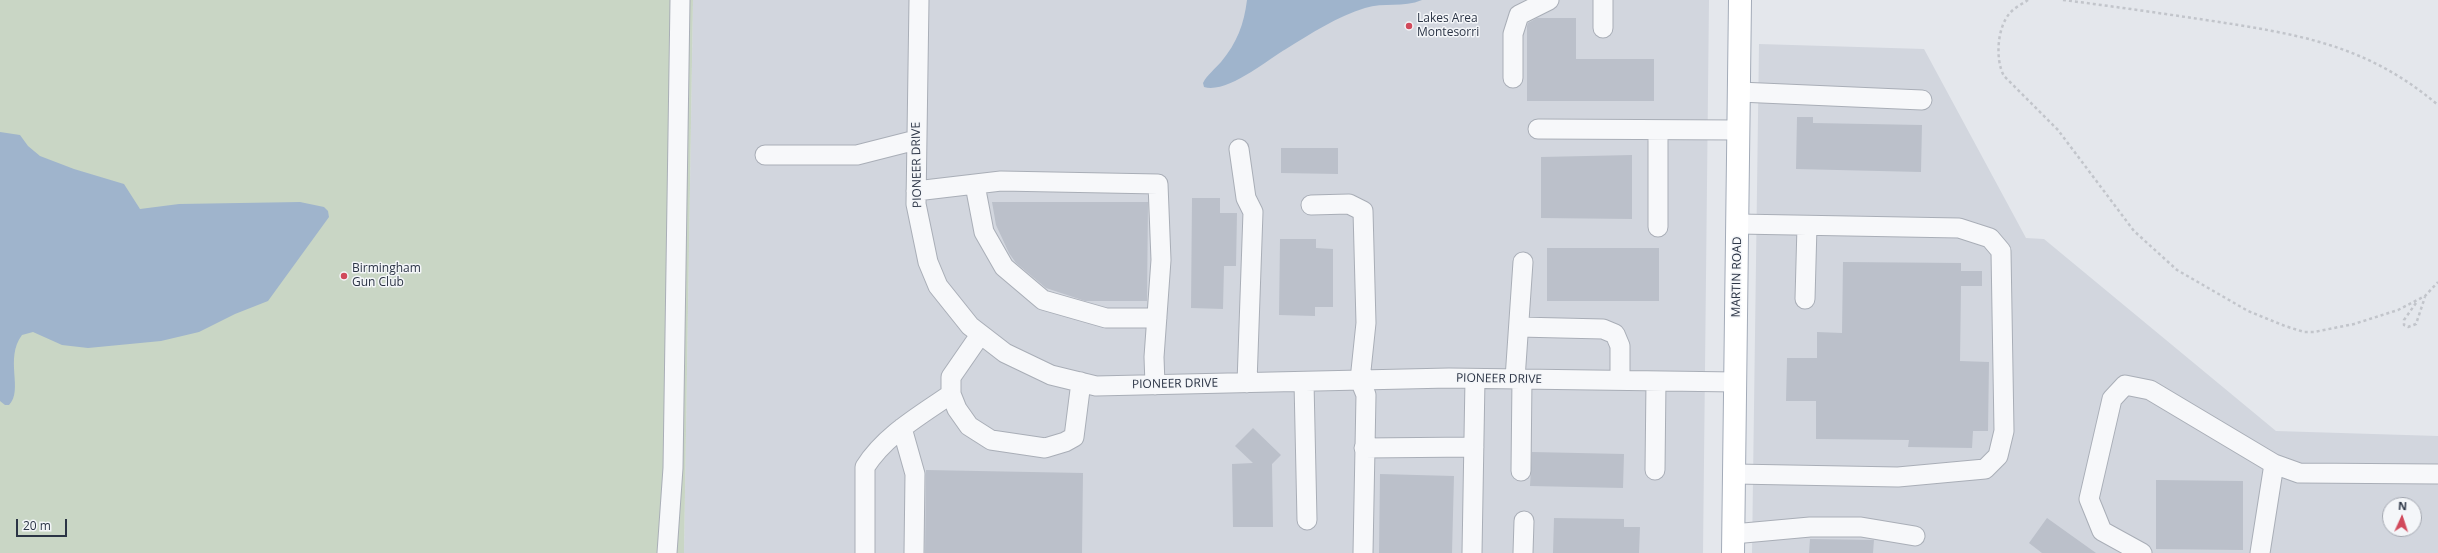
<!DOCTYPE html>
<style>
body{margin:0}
#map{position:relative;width:2438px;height:553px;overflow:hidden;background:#e4e7ec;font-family:"Open Sans",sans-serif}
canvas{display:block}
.north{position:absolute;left:2382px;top:497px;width:40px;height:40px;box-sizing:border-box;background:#f4f6f9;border:1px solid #a4a8b1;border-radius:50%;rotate:3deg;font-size:11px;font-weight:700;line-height:16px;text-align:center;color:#2b3445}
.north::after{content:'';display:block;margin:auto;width:14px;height:18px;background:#d1495b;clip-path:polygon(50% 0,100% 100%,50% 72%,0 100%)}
.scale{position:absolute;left:16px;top:519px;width:51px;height:18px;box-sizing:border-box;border:2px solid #2b3445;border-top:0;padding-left:5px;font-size:12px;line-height:14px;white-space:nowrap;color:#2b3445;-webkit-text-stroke:3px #f4f6f9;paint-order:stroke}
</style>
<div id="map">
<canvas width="2438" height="553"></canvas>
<div class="north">N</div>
<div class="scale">20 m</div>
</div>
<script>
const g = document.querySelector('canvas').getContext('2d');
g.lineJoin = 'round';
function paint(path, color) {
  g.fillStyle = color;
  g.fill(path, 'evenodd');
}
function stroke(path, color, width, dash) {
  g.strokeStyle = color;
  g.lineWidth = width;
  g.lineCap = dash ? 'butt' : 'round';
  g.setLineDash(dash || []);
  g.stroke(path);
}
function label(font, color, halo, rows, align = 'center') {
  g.font = font + ' "Open Sans",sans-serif';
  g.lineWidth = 3;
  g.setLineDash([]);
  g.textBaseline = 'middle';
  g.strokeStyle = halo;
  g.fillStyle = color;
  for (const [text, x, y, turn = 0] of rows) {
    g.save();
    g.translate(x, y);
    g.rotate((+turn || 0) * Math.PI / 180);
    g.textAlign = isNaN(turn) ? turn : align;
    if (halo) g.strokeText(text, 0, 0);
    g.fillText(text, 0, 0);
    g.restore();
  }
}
paint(new Path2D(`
 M693,0H1709L1703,553H684Z
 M1759,44L1924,49L2026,238L2044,239L2276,431L2438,436V553H1752ZM2390,505H2414V529H2390Z`), '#d2d6de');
paint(new Path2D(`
 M0,0H693L684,553H0Z`), '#c9d6c5');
paint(new Path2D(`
 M1247,0H1422C1403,8 1384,2 1365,8C1338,16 1310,34 1286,49C1267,60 1227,94 1204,87L1203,83C1207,75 1215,69 1221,62C1237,43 1244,24 1247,0Z
 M0,132L20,135L28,146L40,156L74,169L124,184L140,209L179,204L300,202L324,207L328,211L329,217L268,301L235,314L199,332L161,341L88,348L62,345L33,332L22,335C4,359 24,390 9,405H5L0,401Z`), '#9fb4cc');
paint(new Path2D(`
 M1537,18H1576V59H1654V101H1527V26L1528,23Z
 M1797,117H1813V123L1922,125L1921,172L1796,169Z
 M1281,148H1338V174L1281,173Z
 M1632,155V219L1541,218V157Z
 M1192,198H1220V213H1237L1236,266H1224L1223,309L1191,308Z
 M992,202H1148L1147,301H1085L1046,288L1016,263L1009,253L996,225Z
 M1280,239H1316V248L1333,249V307H1315V316L1279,315Z
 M1547,248H1659V301H1547Z
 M1843,262L1961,263V271H1982V286H1961L1960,361L1989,362L1988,431H1973L1972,448L1908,447L1909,440L1816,439V401H1786L1787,358H1817V332L1842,333Z
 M1253,428L1281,455L1272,464L1273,527H1233L1232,464L1253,463L1235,446Z
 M1532,452L1624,454L1623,488L1530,486Z
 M926,470L1083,473L1082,553H925Z
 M1380,474L1454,476L1452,553H1379Z
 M2156,480L2243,481V550L2156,549Z
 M1554,518L1624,519V527H1640L1639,553H1553Z
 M2047,518L2096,553H2042L2029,543Z
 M1810,539L1874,540L1873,553H1809Z`), '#bbc0ca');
const minor = new Path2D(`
 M919,0L916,204L928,262L938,286L970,326L1005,353L1051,375L1096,386L1449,378L1736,382
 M1603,0V28
 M1513,78V34L1519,15L1549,0
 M1739,92L1922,100
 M1538,129L1738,130
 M1239,149L1246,198L1253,212L1247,383
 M765,155H857L916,140
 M975,185L984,232L1004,267L1043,300L1106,318H1157
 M916,191L1001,181L1158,184L1161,260L1154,357L1155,385
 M1311,205L1349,204L1363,211L1366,323L1360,380L1366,395L1363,553
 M1658,227V130
 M1805,299L1807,226
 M1519,327L1603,329L1615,334L1620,346V380
 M980,335L951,377V394L957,409L969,426L991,440L1045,448L1065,442L1074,437L1081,382
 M1515,379L1523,262
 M1304,382L1307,520
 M902,428L915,474L914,553
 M1364,448L1474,447
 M1655,470L1656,381
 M1521,471L1522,379
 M1735,474L1898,477L1985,469L1998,456L2004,431L2001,251L1990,238L1959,228L1738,224
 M1733,534L1810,527H1861L1915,536
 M667,553L673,468L680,0
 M865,553V467C885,435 921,415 951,394
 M1472,553L1475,379
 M1523,553L1524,521
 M2142,553L2102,531L2089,499L2112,399L2125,385L2150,390L2274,464L2299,473L2438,474
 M2260,553L2274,464`);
const major = new Path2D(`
 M1733,553L1740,0`);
stroke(minor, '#a9aeb7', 21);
stroke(major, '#a3abb8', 24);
stroke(new Path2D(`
 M2028,0C2022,4 2014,8 2010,13C1997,27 1995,60 2004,76L2058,130L2134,231L2177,270L2248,311L2285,326L2304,332H2314L2354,324L2398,310L2425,296L2438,282
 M2063,0C2111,6 2159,13 2206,20C2297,34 2366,44 2438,105
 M2416,303L2404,320V325L2408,327L2416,324L2425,297`), '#c2c5cb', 2.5, [3, 3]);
stroke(minor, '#f7f8fa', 19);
stroke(major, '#fff', 22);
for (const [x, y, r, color] of [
 [1409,26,4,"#d1495b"],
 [344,276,4,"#d1495b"]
]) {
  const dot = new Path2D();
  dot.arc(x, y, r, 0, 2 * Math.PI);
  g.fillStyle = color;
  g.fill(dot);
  stroke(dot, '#f4f6f9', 1.5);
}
label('12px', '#2b3445', '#f4f6f9', [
 ["Lakes Area",1417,19],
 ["Montesorri",1417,33],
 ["Birmingham",352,269],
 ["Gun Club",352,283]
], 'left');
label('12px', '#2b3445', '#f4f6f9', [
 ["PIONEER DRIVE",917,165,-91],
 ["MARTIN ROAD",1737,277,-89],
 ["PIONEER DRIVE",1499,379,1],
 ["PIONEER DRIVE",1175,384,-1]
]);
</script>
